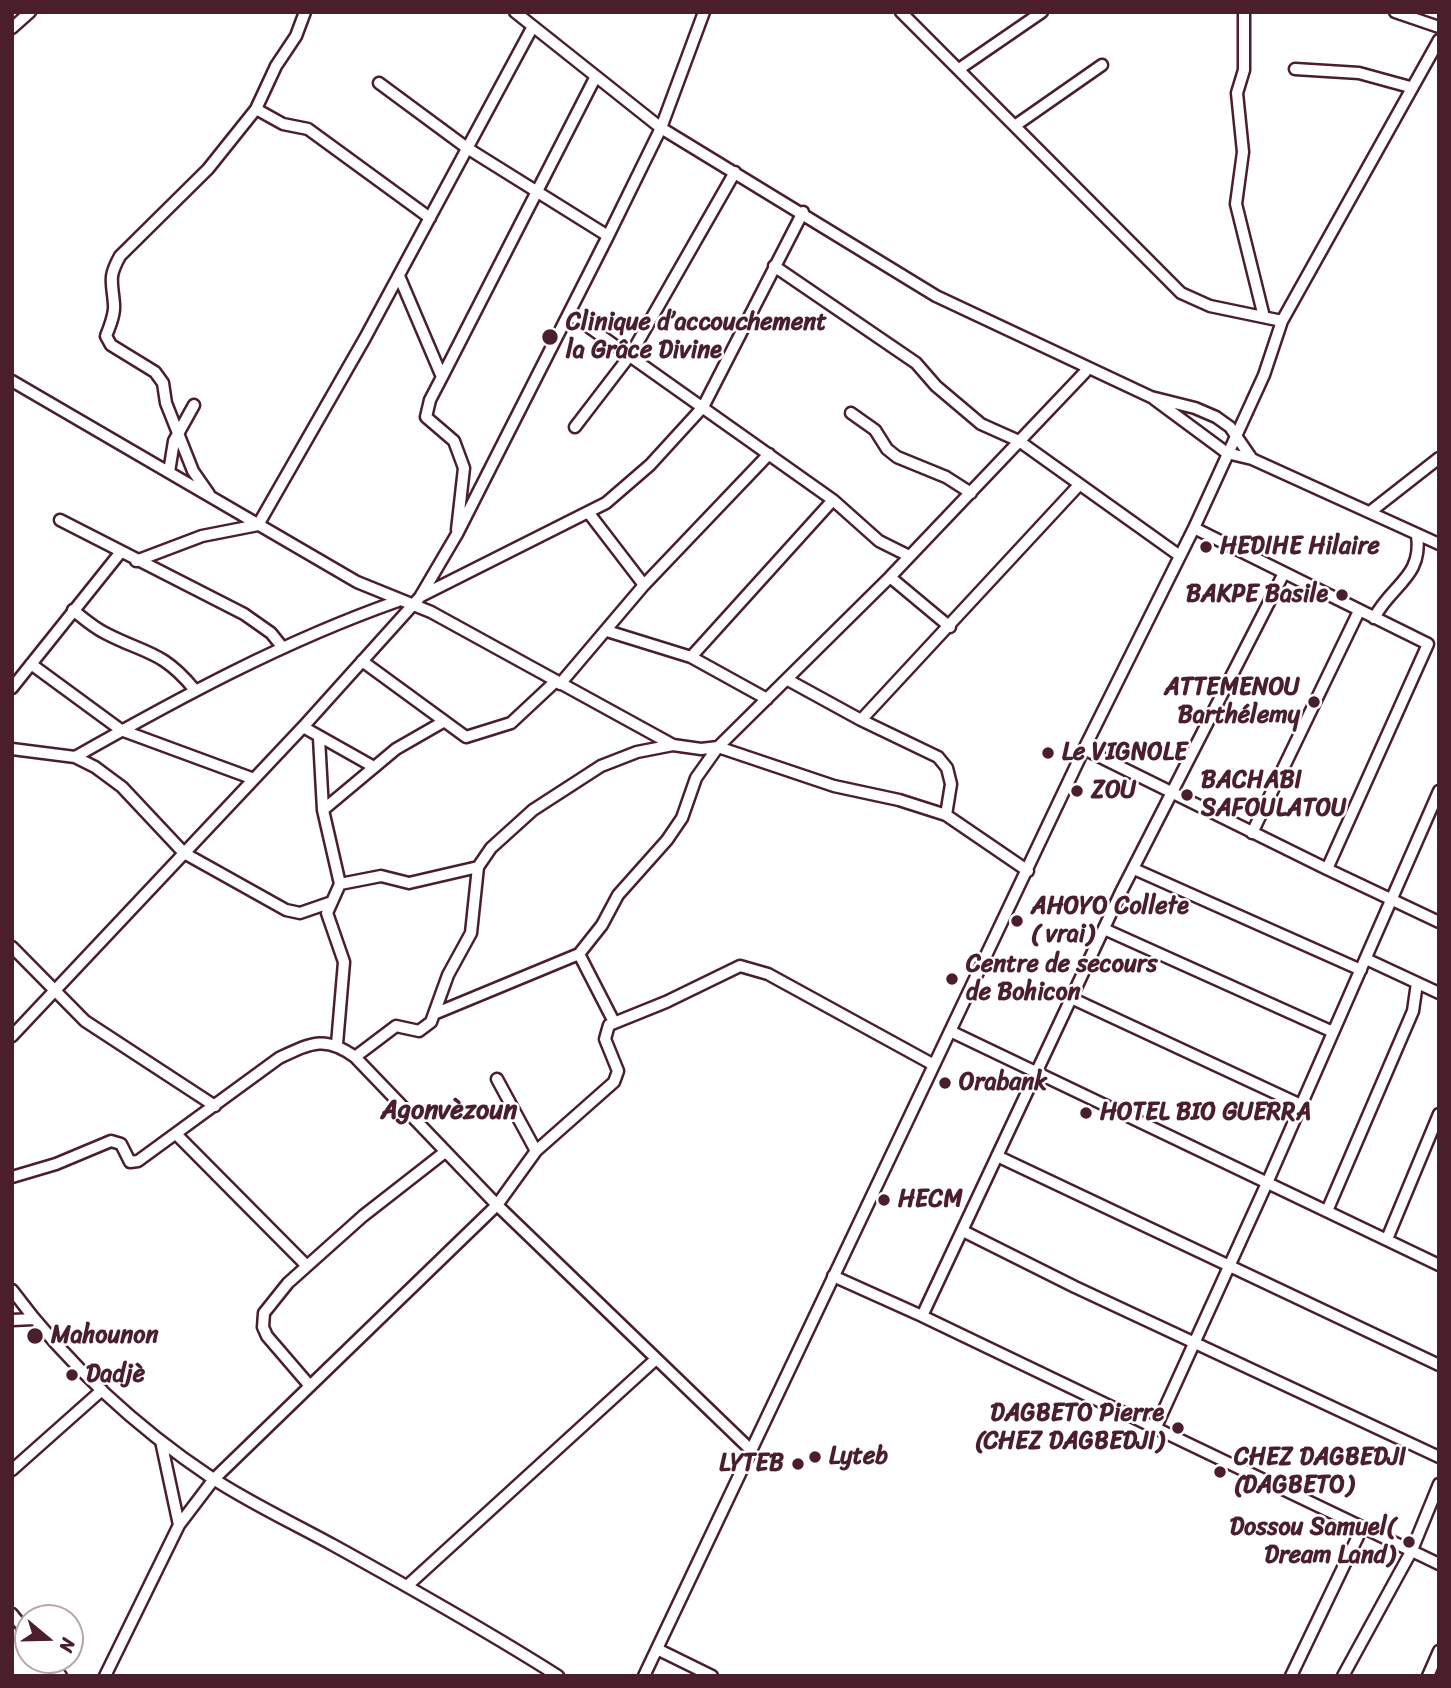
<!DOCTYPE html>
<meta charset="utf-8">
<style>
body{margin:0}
#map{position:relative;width:1451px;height:1688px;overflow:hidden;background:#fff;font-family:Sriracha,sans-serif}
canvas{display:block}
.frame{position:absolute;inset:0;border:14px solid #4a1f2b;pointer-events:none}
.north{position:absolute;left:14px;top:1604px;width:70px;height:70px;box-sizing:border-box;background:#fff;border:2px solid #b7a5aa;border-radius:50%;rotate:109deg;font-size:19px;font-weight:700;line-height:28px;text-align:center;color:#4a1f2b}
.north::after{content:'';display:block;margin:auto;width:24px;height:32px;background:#4a1f2b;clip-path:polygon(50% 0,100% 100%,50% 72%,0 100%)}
</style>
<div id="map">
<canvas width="1451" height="1688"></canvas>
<div class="frame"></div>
<div class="north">N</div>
</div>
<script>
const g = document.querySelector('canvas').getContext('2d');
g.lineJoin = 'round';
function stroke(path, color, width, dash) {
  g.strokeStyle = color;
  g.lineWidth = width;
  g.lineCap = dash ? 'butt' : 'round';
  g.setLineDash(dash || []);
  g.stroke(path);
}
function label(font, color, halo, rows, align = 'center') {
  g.font = font + ' Sriracha,sans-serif';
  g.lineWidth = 5;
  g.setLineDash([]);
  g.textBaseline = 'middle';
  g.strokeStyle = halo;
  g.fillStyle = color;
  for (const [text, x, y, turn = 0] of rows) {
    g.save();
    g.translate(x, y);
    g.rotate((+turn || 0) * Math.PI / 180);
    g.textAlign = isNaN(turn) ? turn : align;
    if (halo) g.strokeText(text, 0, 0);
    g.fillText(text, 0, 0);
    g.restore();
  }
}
const minor = new Path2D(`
 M515,12L661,128L936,296L1151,397L1195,408L1216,417L1230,427L1252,459
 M901,12L1181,293L1210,306L1282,321
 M1244,12V70L1237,93L1243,152L1236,204L1264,317
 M1395,12L1439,27
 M12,28L30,12
 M959,69L1042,12
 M1295,69L1359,73L1410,87
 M379,83L467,148L608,236
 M256,109L283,124L308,129L430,218
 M1016,125L1102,65
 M774,266L916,363L936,386L981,424L1019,441L1180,556
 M399,276L442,377L430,400L426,417L454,441L464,468L457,530
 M569,313L833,500L879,541L909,556
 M442,377L595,78
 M12,381L357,582L431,612L673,745L701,749L718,747L834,786L899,800L946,815L1028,871
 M1154,399L1227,453L1252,459L1439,544
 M851,413L875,430L887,449L897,457L946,477L971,493
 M575,427L631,354L735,172
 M169,472L174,441L194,405
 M209,494L193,471L166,403L163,383L155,372L111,345L106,336C110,326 115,314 114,304C112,280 108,278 120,256L208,169L256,109L276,66L296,36L305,12
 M588,512L644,585
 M1370,512L1439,458
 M60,520L244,614L271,633L283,648
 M136,561L202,536L258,525L365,338L532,28
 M890,577L950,627
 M421,596L606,503L650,465L703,407L803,212
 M73,610C83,618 93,627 105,633C145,654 162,650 194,689
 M1374,618C1392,584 1423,577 1417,535
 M607,631L691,657L767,699
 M691,657L833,500
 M362,661L466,737L511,723L556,681
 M31,664L121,730L254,779
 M788,680L861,720L938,757L947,768L951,784L946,815
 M560,684L644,585L769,454
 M12,688L120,553
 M861,720L1079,485
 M303,727L374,767
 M319,738L323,810L340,884L327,913L344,962L337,1044
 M12,749L75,757L95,767L122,787L184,853L286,910L300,913L329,903
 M1084,749L1327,869L1428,644L1194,528
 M75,757C179,698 284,641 398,601
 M323,810L396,749L443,722
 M1252,833L1359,611
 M1134,869L1361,970
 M1327,869L1439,922
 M340,884L381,876L409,883L478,867
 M1104,929L1333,1032
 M12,947L85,1021L215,1106
 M579,954L614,1022
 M1366,959L1439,993
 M1071,998L1301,1105
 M434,1014L579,954L602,925L618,895L667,840L682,818L696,778L718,747L890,577L1088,369
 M950,1031L1439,1265
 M12,1036L303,727L420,597L457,534L608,236L661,128L704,12
 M355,1057L396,1026L419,1031L431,1022L448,975L471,933L478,867L491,848L533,810L601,766L637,752L673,745
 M497,1079L536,1151
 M176,1134L307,1266
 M997,1156L1439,1365
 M12,1177L56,1164L111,1141L121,1144L130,1162L138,1161L279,1058C311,1043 325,1035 355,1057L497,1205L536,1151L614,1082L618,1071L605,1039L609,1025L666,1002L740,966L768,974L934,1065
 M1327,1211L1413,1011L1417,983
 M963,1231L1075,1287L1439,1457
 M1387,1239L1439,1114
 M833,1276L922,1316L1439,1564
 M12,1290C66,1363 137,1428 212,1478C250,1503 293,1523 333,1545C409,1587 484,1629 558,1676
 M922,1316L1121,892L1284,573
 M12,1320L34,1319
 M310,1386L267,1336L263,1327L264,1313L288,1283L363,1216L445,1152
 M1156,1427L1267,1183L1439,791
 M161,1441L179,1525
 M12,1470L102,1390
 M407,1586L656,1359
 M12,1614L28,1634
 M657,1649L712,1676
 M48,1660L61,1676
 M105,1676L179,1525L214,1479L497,1205L752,1451
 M644,1676L1084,749L1194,528L1264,375L1282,321L1439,40
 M1291,1676L1362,1528
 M1343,1676L1412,1550L1439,1484
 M1428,1676L1439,1651`);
stroke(minor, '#4a1f2b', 15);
stroke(minor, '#fff', 10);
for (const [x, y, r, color] of [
 [550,337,9,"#4a1f2b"],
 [1206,547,7,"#4a1f2b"],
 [1342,595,7,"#4a1f2b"],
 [1314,702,7,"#4a1f2b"],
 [1048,753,7,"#4a1f2b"],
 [1077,791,7,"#4a1f2b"],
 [1187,795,7,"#4a1f2b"],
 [1017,921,7,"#4a1f2b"],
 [952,979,7,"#4a1f2b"],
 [945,1083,7,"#4a1f2b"],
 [1086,1113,7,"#4a1f2b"],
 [884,1200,7,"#4a1f2b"],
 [35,1336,9,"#4a1f2b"],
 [72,1375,7,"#4a1f2b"],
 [1178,1428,7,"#4a1f2b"],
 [815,1457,7,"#4a1f2b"],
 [798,1464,7,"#4a1f2b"],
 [1220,1472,7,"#4a1f2b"],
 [1409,1542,7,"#4a1f2b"]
]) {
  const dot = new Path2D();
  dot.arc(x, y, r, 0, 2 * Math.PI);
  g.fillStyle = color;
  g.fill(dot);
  stroke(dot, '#fff', 2.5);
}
label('bold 24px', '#4a1f2b', '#fff', [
 ["Clinique d’accouchement",566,323],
 ["la Grâce Divine",566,351],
 ["HEDIHE Hilaire",1220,547],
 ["BAKPE Basile",1328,595,"right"],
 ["ATTEMENOU",1300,688,"right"],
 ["Barthélemy",1300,716,"right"],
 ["Le VIGNOLE",1062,753],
 ["BACHABI",1201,781],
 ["SAFOULATOU",1201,809],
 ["ZOU",1091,791],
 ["AHOYO Collete",1031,907],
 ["( vrai)",1031,935],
 ["Centre de secours",966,965],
 ["de Bohicon",966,993],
 ["Orabank",959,1083],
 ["HOTEL BIO GUERRA",1100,1113],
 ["HECM",898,1200],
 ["Mahounon",51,1336],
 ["Dadjè",86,1375],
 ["DAGBETO Pierre",1164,1414,"right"],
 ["(CHEZ DAGBEDJI)",1164,1442,"right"],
 ["Lyteb",829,1457],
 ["CHEZ DAGBEDJI",1234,1458],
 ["(DAGBETO)",1234,1486],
 ["LYTEB",784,1464,"right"],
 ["Dossou Samuel(",1395,1528,"right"],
 ["Dream Land)",1395,1556,"right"]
], 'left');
label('bold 26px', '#4a1f2b', '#fff', [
 ["Agonvèzoun",449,1111]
]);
</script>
